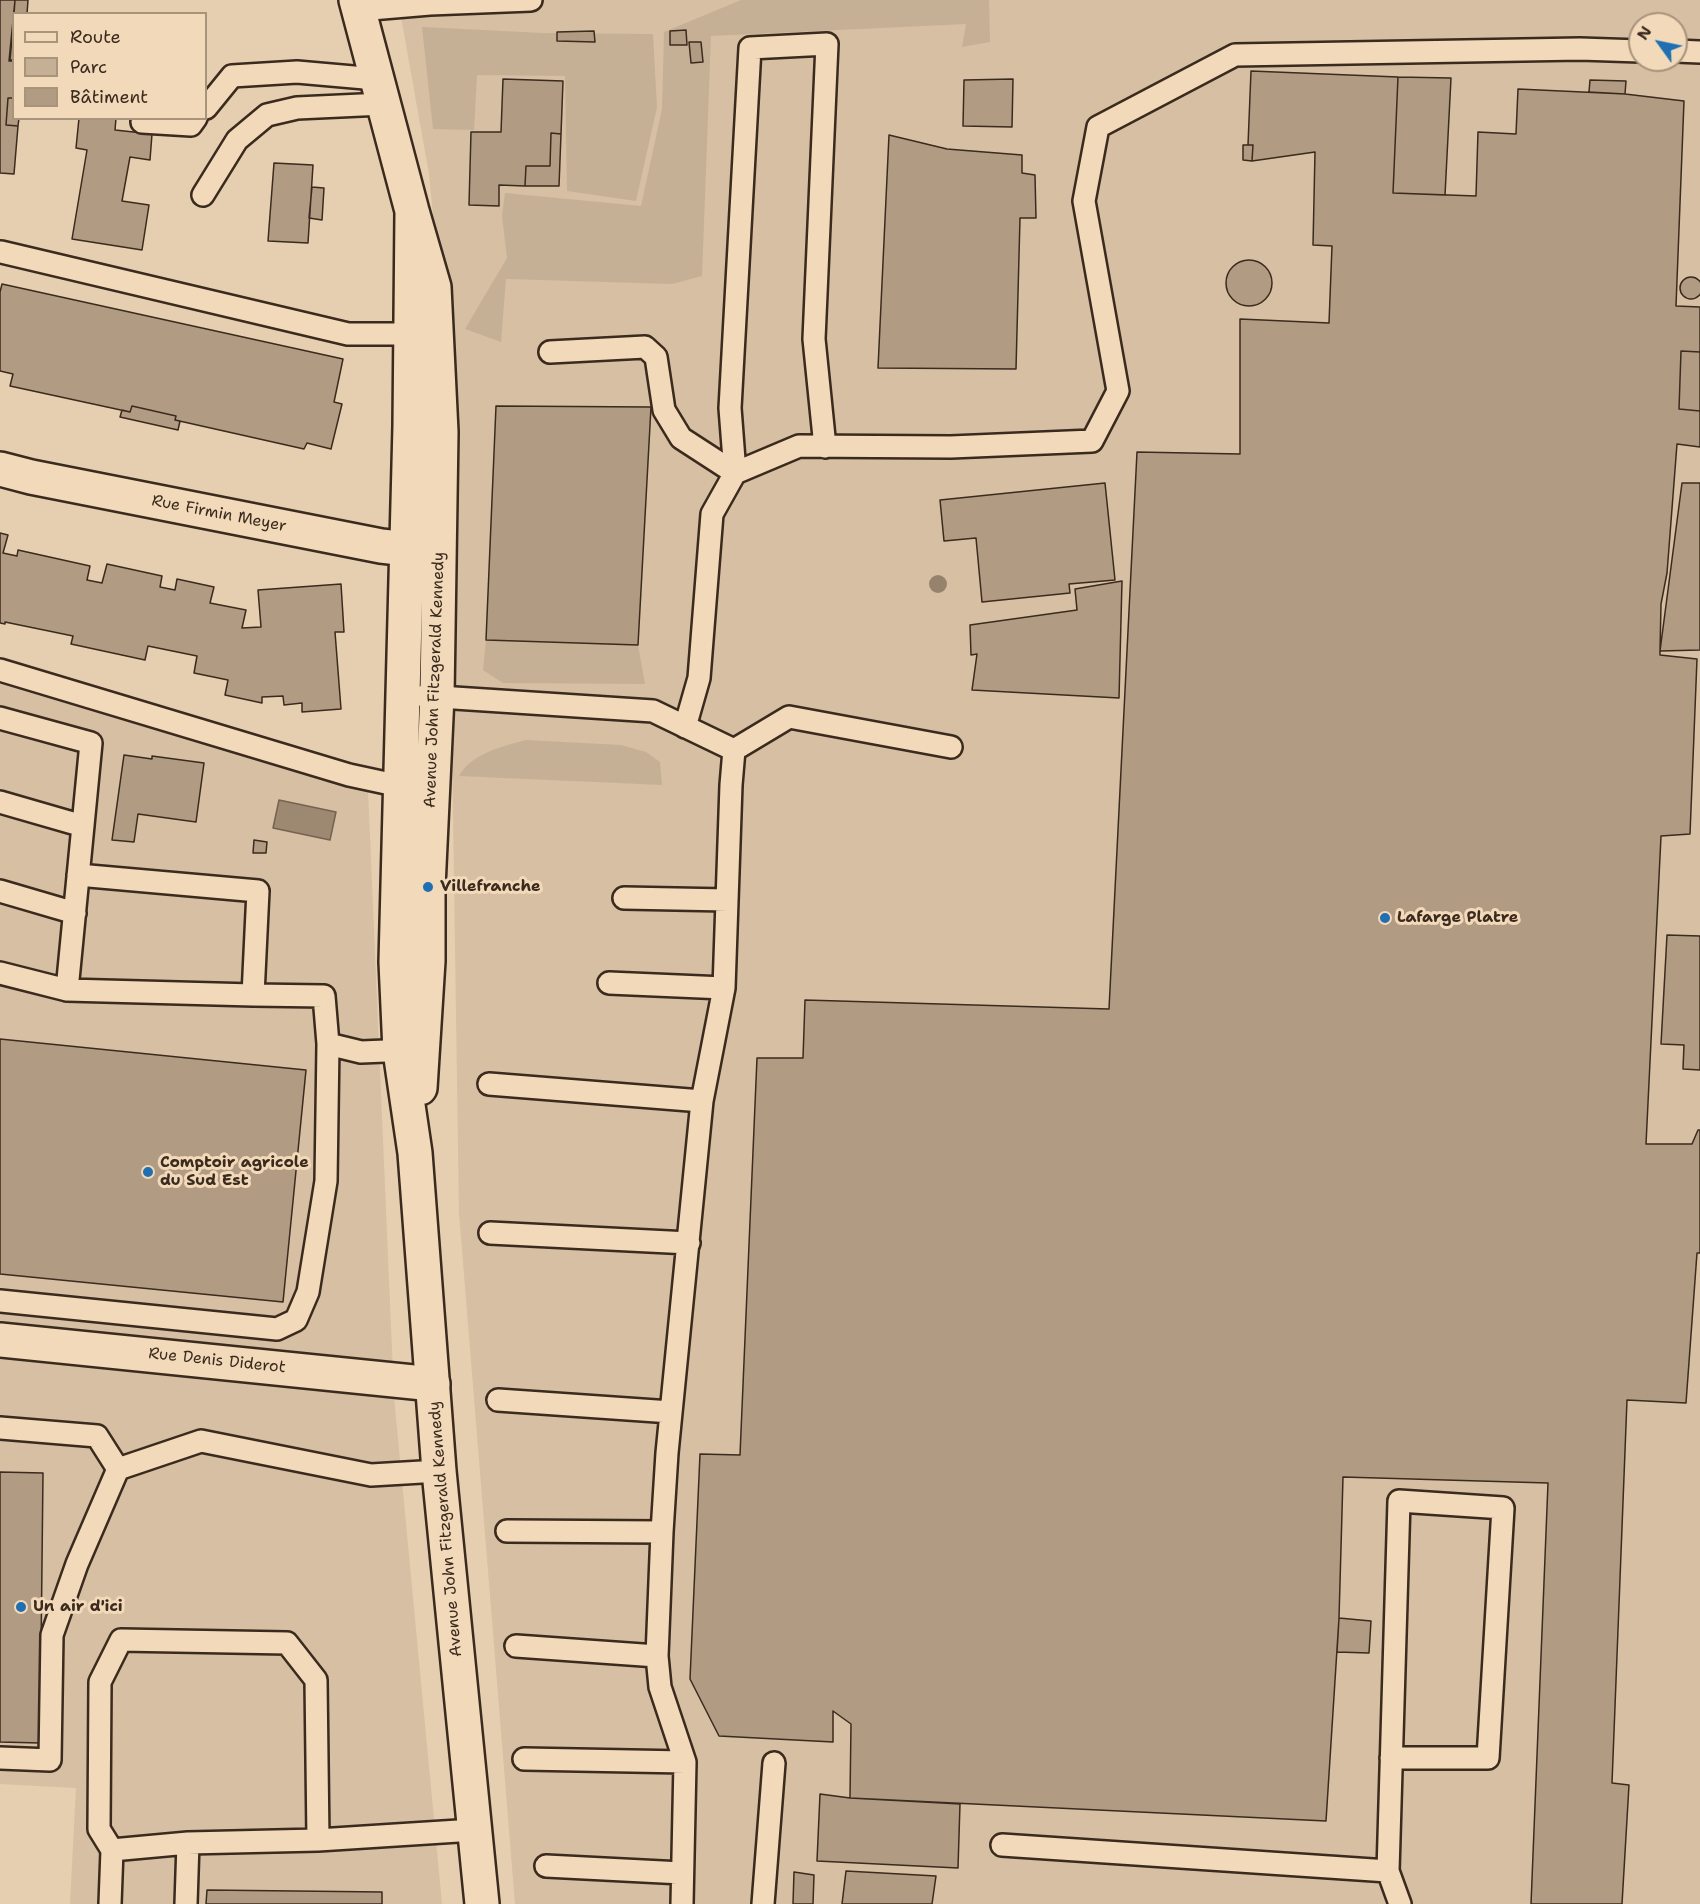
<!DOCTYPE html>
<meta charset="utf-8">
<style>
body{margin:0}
#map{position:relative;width:1700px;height:1904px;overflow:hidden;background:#e6ceb0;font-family:"Shantell Sans",sans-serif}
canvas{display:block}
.legend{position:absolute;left:12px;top:12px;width:195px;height:108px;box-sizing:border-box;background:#f1d9b9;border:2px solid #a8937b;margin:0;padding:8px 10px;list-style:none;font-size:18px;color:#3b2a1e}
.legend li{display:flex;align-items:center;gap:12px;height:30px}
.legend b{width:30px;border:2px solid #a8937b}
.north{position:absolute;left:1628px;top:12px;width:60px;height:60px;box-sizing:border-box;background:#f1d9b9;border:2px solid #a8937b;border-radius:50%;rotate:303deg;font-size:16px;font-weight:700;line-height:24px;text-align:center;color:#3b2a1e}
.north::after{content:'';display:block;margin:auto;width:21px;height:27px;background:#1f6fb2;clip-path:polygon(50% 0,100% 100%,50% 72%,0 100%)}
</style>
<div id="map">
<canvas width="1700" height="1904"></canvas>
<ul class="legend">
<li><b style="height:8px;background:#f1d9b9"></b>Route</li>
<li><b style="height:16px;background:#c6b095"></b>Parc</li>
<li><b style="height:16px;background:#b19b83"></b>Bâtiment</li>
</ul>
<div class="north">N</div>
</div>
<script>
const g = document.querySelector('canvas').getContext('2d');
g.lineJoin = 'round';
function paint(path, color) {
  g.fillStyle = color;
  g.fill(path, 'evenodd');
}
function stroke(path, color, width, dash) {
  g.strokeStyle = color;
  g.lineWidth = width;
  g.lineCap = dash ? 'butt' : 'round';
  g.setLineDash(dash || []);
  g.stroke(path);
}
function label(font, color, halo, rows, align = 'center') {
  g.font = font + ' "Shantell Sans",sans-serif';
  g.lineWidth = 6;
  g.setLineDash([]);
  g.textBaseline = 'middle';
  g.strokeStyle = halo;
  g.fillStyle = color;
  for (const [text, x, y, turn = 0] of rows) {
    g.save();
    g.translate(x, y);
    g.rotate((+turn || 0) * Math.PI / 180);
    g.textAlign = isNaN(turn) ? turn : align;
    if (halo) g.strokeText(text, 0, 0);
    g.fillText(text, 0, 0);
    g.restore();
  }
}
paint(new Path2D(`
 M398,0H1700V1904H515L459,1213L446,345L429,174ZM1640,24H1676V60H1640Z
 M0,683L368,791L394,1397L442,1904H70L76,1788L0,1784Z`), '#d6bfa2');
paint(new Path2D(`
 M741,0H989L990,42L962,47L966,24L711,36L702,276L672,284L506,279L501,342L465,329L507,258L502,216L505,193L641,206L662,109L664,32Z
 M422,27L543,33L653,34L657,107L636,201L567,191L565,76L477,75L474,130L433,129Z
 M486,640L638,645L645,684L503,683L483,670Z
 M526,740L621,745L646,752L660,762L662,785L459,776C473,752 502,747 526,740Z`), '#c6b095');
const water = new Path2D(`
 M279,800L336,812L330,840L273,828Z`);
paint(water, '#9d8872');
stroke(water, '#766250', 1.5);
const building = new Path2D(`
 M0,0H15L9,61H14V98H8L6,125L18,126L14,174L0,173Z
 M15,0H28L27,14H14Z
 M14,17V60H10Z
 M686,30L687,45H670V31Z
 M594,31L595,42L557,41V32Z
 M689,42H701L703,62L691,63Z
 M1251,71L1398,77L1393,193L1476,196L1478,132L1516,134L1518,89L1625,94L1684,101L1676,306L1700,307V352L1681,351L1679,409L1700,411V447L1677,444L1667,573L1661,604L1660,651V655L1697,659L1690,834L1661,836L1646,1144H1692L1698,1130H1700V1253H1697L1686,1403L1627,1400L1612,1783L1629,1785L1622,1904H1531L1548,1483L1343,1477L1339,1618L1326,1821L850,1798L851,1724L833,1711V1742L719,1736L690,1679L700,1454L740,1455L757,1058H803L805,1000L1109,1009L1137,452L1240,454V319L1329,323L1332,246L1313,245L1315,152L1252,161L1253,145H1248Z
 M1398,77L1451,78L1445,195L1393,193Z
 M503,79L563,81L561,134L551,133L550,166H526L525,186L499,185V206L469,205L471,132H501Z
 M1013,79L1012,127L963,126L964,80Z
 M1590,80L1626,81L1625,94L1589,92Z
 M8,98H14V118H19L18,126L6,125Z
 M79,118H116L115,130L152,134L150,160L130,157L122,201L149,205L142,250L72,239L87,150L76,148Z
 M551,133L561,134L559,186H525L526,166H550Z
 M889,135L947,149L1022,155V173L1035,175L1036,218H1020L1016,369L878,368Z
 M1243,145H1253L1252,161L1243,160Z
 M274,163L313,165L308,243L268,241Z
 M312,187L324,188L322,220L309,218Z
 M1226 283a23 23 0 1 1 46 0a23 23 0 1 1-46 0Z
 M1680 288a11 11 0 1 1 22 0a11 11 0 1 1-22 0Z
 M2,284L343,359L334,402L342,404L331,449L307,443L304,449L175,420L176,416L132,406L130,412L10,386L13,374L0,371V292Z
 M1681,351L1700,352V411L1679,409Z
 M132,406L176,416L175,420L180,421L178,430L120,417L122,410L130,412Z
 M496,406L651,407L638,645L486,640Z
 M1105,483L1115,580L1069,584L1070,593L982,602L976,538L944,541L940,500Z
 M1682,483H1700V650L1660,651Z
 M0,533L8,535L3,553L17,556L18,550L90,566L87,580L102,583L107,564L162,576L160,587L175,590L177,579L214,587L210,603L246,610L242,628L261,627L258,590L341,584L344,632H335L341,709L302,712V703L284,705L283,696L262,697V703L225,695L228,680L194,673L197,656L148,646L145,660L71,644L73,636L5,622V624L0,623Z
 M1122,581L1119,698L972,690L977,654L971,655L970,625L1077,610L1075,589Z
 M124,755L152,759V756L204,763L196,822L138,814L134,842L112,840Z
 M254,840L267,842L266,853H253Z
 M1667,935L1700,936V1070L1683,1069L1684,1045L1661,1044Z
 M0,1039L306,1070L283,1302L0,1274Z
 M0,1472L43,1473L40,1743L0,1742Z
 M1339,1618L1371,1621L1369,1653L1337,1652Z
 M820,1794L850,1798L960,1804L958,1868L817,1861Z
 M846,1871L936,1876L932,1904H842Z
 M794,1872L814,1875L813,1904H793Z
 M207,1890L382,1892V1904H206Z`);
paint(building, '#b19b83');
stroke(building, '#3b2a1e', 1.5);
const lane = new Path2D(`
 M359,10L430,4L531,0
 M1676,51L1700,52
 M206,108L232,76L297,72L376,79
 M142,122L191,125L196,118
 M203,195L237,140L267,115L297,108L383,104
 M1,252L348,334H410
 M550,352L645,347L656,357L664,410L681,438L735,473
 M735,473L730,408L750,48L827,44L814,339L825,447
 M0,670L349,775L400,786
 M424,696L653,711L734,750L789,717L951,747
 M0,718L91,743L67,990L0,973
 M685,727L699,678L712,514L735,473L799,446L951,447L1092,441L1118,391L1084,201L1098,127L1235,55L1580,49L1640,51
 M0,802L83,826
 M78,875L258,891L253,995L324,996L328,1044L361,1052L410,1050
 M0,891L75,913
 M624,898L727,900
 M609,983L724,988
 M67,990L253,995
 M489,1084L702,1101
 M490,1233L689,1243
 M0,1301L277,1329L296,1320L308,1292L326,1181L328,1044
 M498,1400L671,1412
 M0,1428L97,1436L118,1469
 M507,1531L662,1532
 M516,1646L657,1656
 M0,1758L50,1760L52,1635L77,1564L118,1469L201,1441L371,1475L439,1471
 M1391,1758H1488L1503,1508L1399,1501L1388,1871L1400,1904
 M524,1759L685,1762
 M318,1840L188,1843L112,1850L99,1829L100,1682L121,1640L287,1643L316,1680L318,1840L474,1830
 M1002,1845L1388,1871
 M546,1866L682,1873
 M110,1904L112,1850
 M186,1904L188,1843
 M682,1904L685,1762L660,1687L657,1656L662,1532L667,1453L702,1101L724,988L731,785L734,750
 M763,1904L774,1763`);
const street = new Path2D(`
 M0,469L31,477L381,546L434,552
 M0,1340L433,1384`);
const secondary = new Path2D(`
 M356,0L412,211L434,287L441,432L437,696L428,887V961L420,1088
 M412,211L410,426L396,962L400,1051L415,1153L439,1471L482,1904`);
stroke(lane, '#3b2a1e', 26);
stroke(street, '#3b2a1e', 38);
stroke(secondary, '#3b2a1e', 38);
stroke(lane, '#f1d9b9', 21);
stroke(street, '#f1d9b9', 33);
stroke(secondary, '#f1d9b9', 33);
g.fillStyle = '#97836d';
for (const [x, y] of [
 [938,584]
]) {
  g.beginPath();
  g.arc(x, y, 9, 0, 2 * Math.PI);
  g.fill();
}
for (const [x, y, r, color] of [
 [428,887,6,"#1f6fb2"],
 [1385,918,6,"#1f6fb2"],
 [148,1172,6,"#1f6fb2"],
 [21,1607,6,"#1f6fb2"]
]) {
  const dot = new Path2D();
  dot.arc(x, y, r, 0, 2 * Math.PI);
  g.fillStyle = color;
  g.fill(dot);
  stroke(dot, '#f1d9b9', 2);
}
label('16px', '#3b2a1e', '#f1d9b9', [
 ["Rue Firmin Meyer",219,514,11],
 ["Avenue John Fitzgerald Kennedy",435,680,-88],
 ["Rue Denis Diderot",217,1361,6],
 ["Avenue John Fitzgerald Kennedy",446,1529,-95]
]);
label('bold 16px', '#3b2a1e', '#f1d9b9', [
 ["Villefranche",440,887],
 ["Lafarge Platre",1397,918],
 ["Comptoir agricole",160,1163],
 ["du Sud Est",160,1181],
 ["Un air d'ici",33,1607]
], 'left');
</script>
